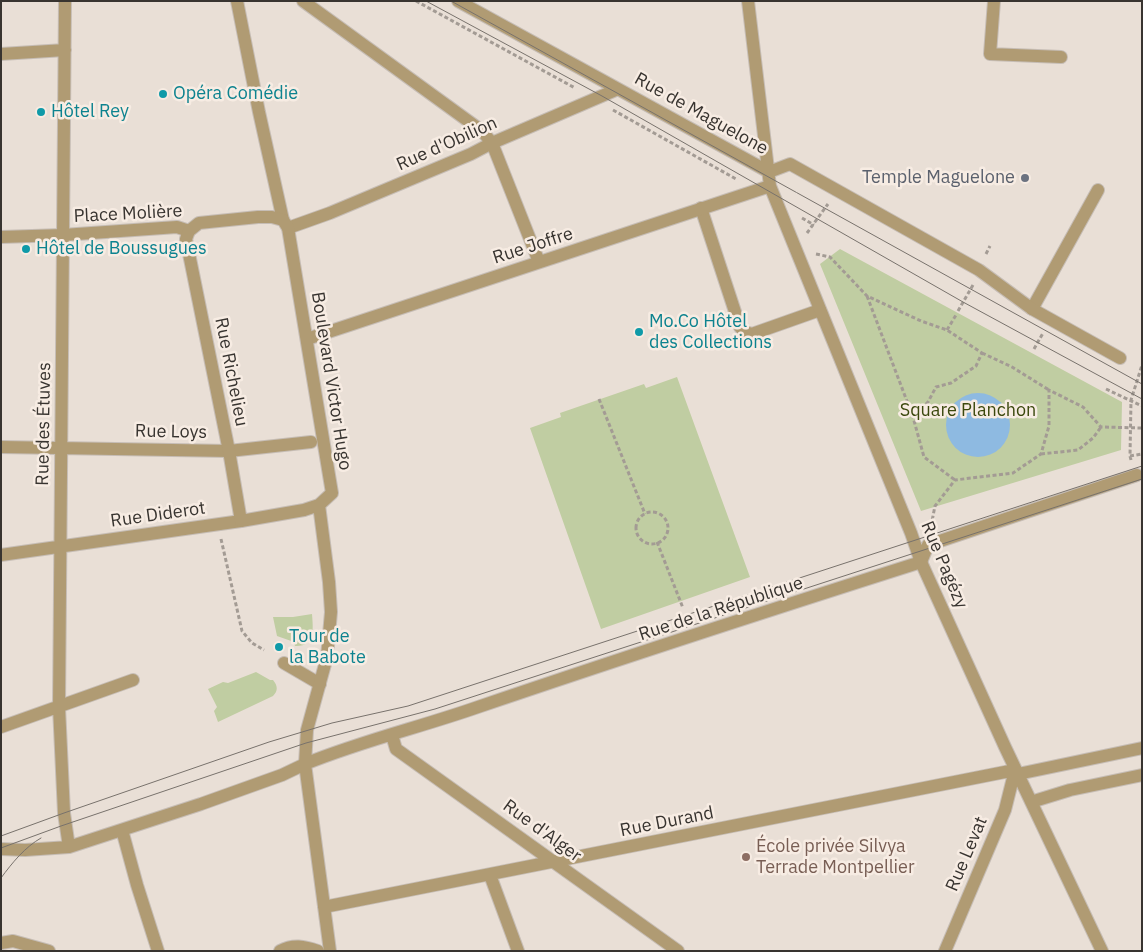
<!DOCTYPE html>
<meta charset="utf-8">
<style>
body{margin:0}
#map{position:relative;width:1143px;height:952px;overflow:hidden;background:#e9dfd6;font-family:"IBM Plex Sans",sans-serif}
canvas{display:block}
.frame{position:absolute;inset:0;border:2px solid #383430;pointer-events:none}
</style>
<div id="map">
<canvas width="1143" height="952"></canvas>
<div class="frame"></div>
</div>
<script>
const g = document.querySelector('canvas').getContext('2d');
g.lineJoin = 'round';
function paint(path, color) {
  g.fillStyle = color;
  g.fill(path, 'evenodd');
}
function stroke(path, color, width, dash) {
  g.strokeStyle = color;
  g.lineWidth = width;
  g.lineCap = dash ? 'butt' : 'round';
  g.setLineDash(dash || []);
  g.stroke(path);
}
function label(font, color, halo, rows, align = 'center') {
  g.font = font + ' "IBM Plex Sans",sans-serif';
  g.lineWidth = 5;
  g.setLineDash([]);
  g.textBaseline = 'middle';
  g.strokeStyle = halo;
  g.fillStyle = color;
  for (const [text, x, y, turn = 0] of rows) {
    g.save();
    g.translate(x, y);
    g.rotate((+turn || 0) * Math.PI / 180);
    g.textAlign = isNaN(turn) ? turn : align;
    if (halo) g.strokeText(text, 0, 0);
    g.fillText(text, 0, 0);
    g.restore();
  }
}
paint(new Path2D(`
 M840,249L1122,402L1121,450L921,511L820,264Z
 M677,377L750,577L601,629L530,428L561,417L560,413L644,384L646,388Z
 M312,614C313,628 316,647 295,646L294,642L277,636L273,617H293Z
 M256,672L270,680H273C278,686 278,691 273,696L218,722L214,711L217,707L208,689L223,682L228,683Z`), '#c0cda2');
paint(new Path2D(`
 M946 425a32 32 0 1 1 64 0a32 32 0 1 1-64 0Z`), '#8ebae1');
const service = new Path2D(`
 M994,1L990,54L1061,57
 M701,208L740,327L745,332L752,334L820,310
 M1032,309L1098,190
 M284,663L320,684`);
const pedestrian = new Path2D(`
 M65,1L59,707L64,813L69,847
 M237,1L259,112L283,220
 M303,1L482,131L492,143L539,262
 M458,1L769,172L790,164L979,270L1032,309L1120,358
 M748,1L770,186L911,533L921,562
 M1,54L65,50
 M288,228L330,213L471,154L492,143L618,89
 M1,237L63,235L177,227L189,231
 M307,339L770,186
 M1,447L229,451L311,442
 M1,555L241,521
 M921,562L928,545L1137,475
 M1,727L133,680
 M122,830L137,885L158,951
 M1,849L25,850L69,847L201,804L282,775L305,764
 M1,943L13,941L49,951
 M280,951C293,944 304,946 318,951`);
const minor = new Path2D(`
 M258,217H272L283,220L288,228L332,493L319,505L304,510L241,521L229,451L186,239L189,231L199,223Z
 M319,505L329,582L331,612L327,657L307,730L305,764L330,951
 M392,735L396,749L678,951
 M305,764C361,741 421,727 478,707C625,657 773,609 921,562L1005,747L1102,951
 M1018,774L1142,748
 M1031,802L1070,790L1142,775
 M490,875L518,951
 M324,907L1015,770
 M945,951L1005,810L1015,770`);
stroke(service, '#c6bdb5', 14);
stroke(pedestrian, '#c6bdb5', 14);
stroke(minor, '#c6bdb5', 14);
stroke(new Path2D(`
 M416,1L575,88
 M613,110L736,179
 M802,218L814,225
 M807,233L828,204
 M816,254L830,257L867,296L921,321L947,330L982,353L976,366L951,383L936,387L928,402L913,417L924,457L955,480
 M986,254L990,246
 M867,296L913,417
 M958,311L973,285
 M947,330L956,315
 M1034,349L1043,333
 M982,353L1012,367L1049,390
 M1106,389L1142,406
 M599,399L645,514
 M1041,454L1078,450L1093,438L1101,427
 M1130,456L1142,454
 M1131,460L1130,456L1131,400L1142,365
 M636 528a16 16 0 1 1 32 0a16 16 0 1 1-32 0Z
 M931,526L935,506L955,480L1013,473L1041,454L1049,426V390L1083,407L1101,427L1142,428
 M221,539L242,631L252,643L264,650
 M657,542L683,608`), '#a39b94', 3, [4, 2.5]);
stroke(service, '#b09b73', 12);
stroke(pedestrian, '#b09b73', 12);
stroke(minor, '#b09b73', 12);
stroke(new Path2D(`
 M426,1L602,96L963,302L1142,399
 M451,1L1142,384
 M1,836L64,813L269,742L332,723L408,706L1142,466
 M1,848L61,826L306,743L435,709L1142,479
 M1,878C12,863 25,847 41,838`), '#78726c', 1);
for (const [x, y, r, color] of [
 [163,94,5,"#0f9aa8"],
 [41,112,5,"#0f9aa8"],
 [1025,178,5,"#6b7280"],
 [26,249,5,"#0f9aa8"],
 [639,332,5,"#0f9aa8"],
 [279,647,5,"#0f9aa8"],
 [746,857,5,"#8d6e63"]
]) {
  const dot = new Path2D();
  dot.arc(x, y, r, 0, 2 * Math.PI);
  g.fillStyle = color;
  g.fill(dot);
  stroke(dot, '#f7ece3', 2);
}
label('18px', '#0d838f', '#f7ece3', [
 ["Opéra Comédie",173,94],
 ["Hôtel Rey",51,112],
 ["Hôtel de Boussugues",36,249],
 ["Mo.Co Hôtel",649,322],
 ["des Collections",649,343],
 ["Tour de",289,637],
 ["la Babote",289,658]
], 'left');
label('18px', '#383430', '#f7ece3', [
 ["Rue de Maguelone",701,114,29],
 ["Rue d'Obilion",447,144,-24],
 ["Place Molière",128,214,-3],
 ["Rue Joffre",533,246,-18],
 ["Rue Richelieu",231,372,79],
 ["Boulevard Victor Hugo",331,381,81],
 ["Rue des Étuves",44,424,-89],
 ["Rue Loys",171,432,1],
 ["Rue Diderot",158,515,-8],
 ["Rue Pagézy",944,565,67],
 ["Rue de la République",721,609,-18],
 ["Rue Durand",667,822,-11],
 ["Rue d'Alger",542,831,36],
 ["Rue Levat",967,854,-67]
]);
label('18px', '#5b616d', '#f7ece3', [
 ["Temple Maguelone",1015,178]
], 'right');
label('18px', '#3b480d', '#f7ece3', [
 ["Square Planchon",968,411]
]);
label('18px', '#785e54', '#f7ece3', [
 ["École privée Silvya",756,847],
 ["Terrade Montpellier",756,868]
], 'left');
</script>
